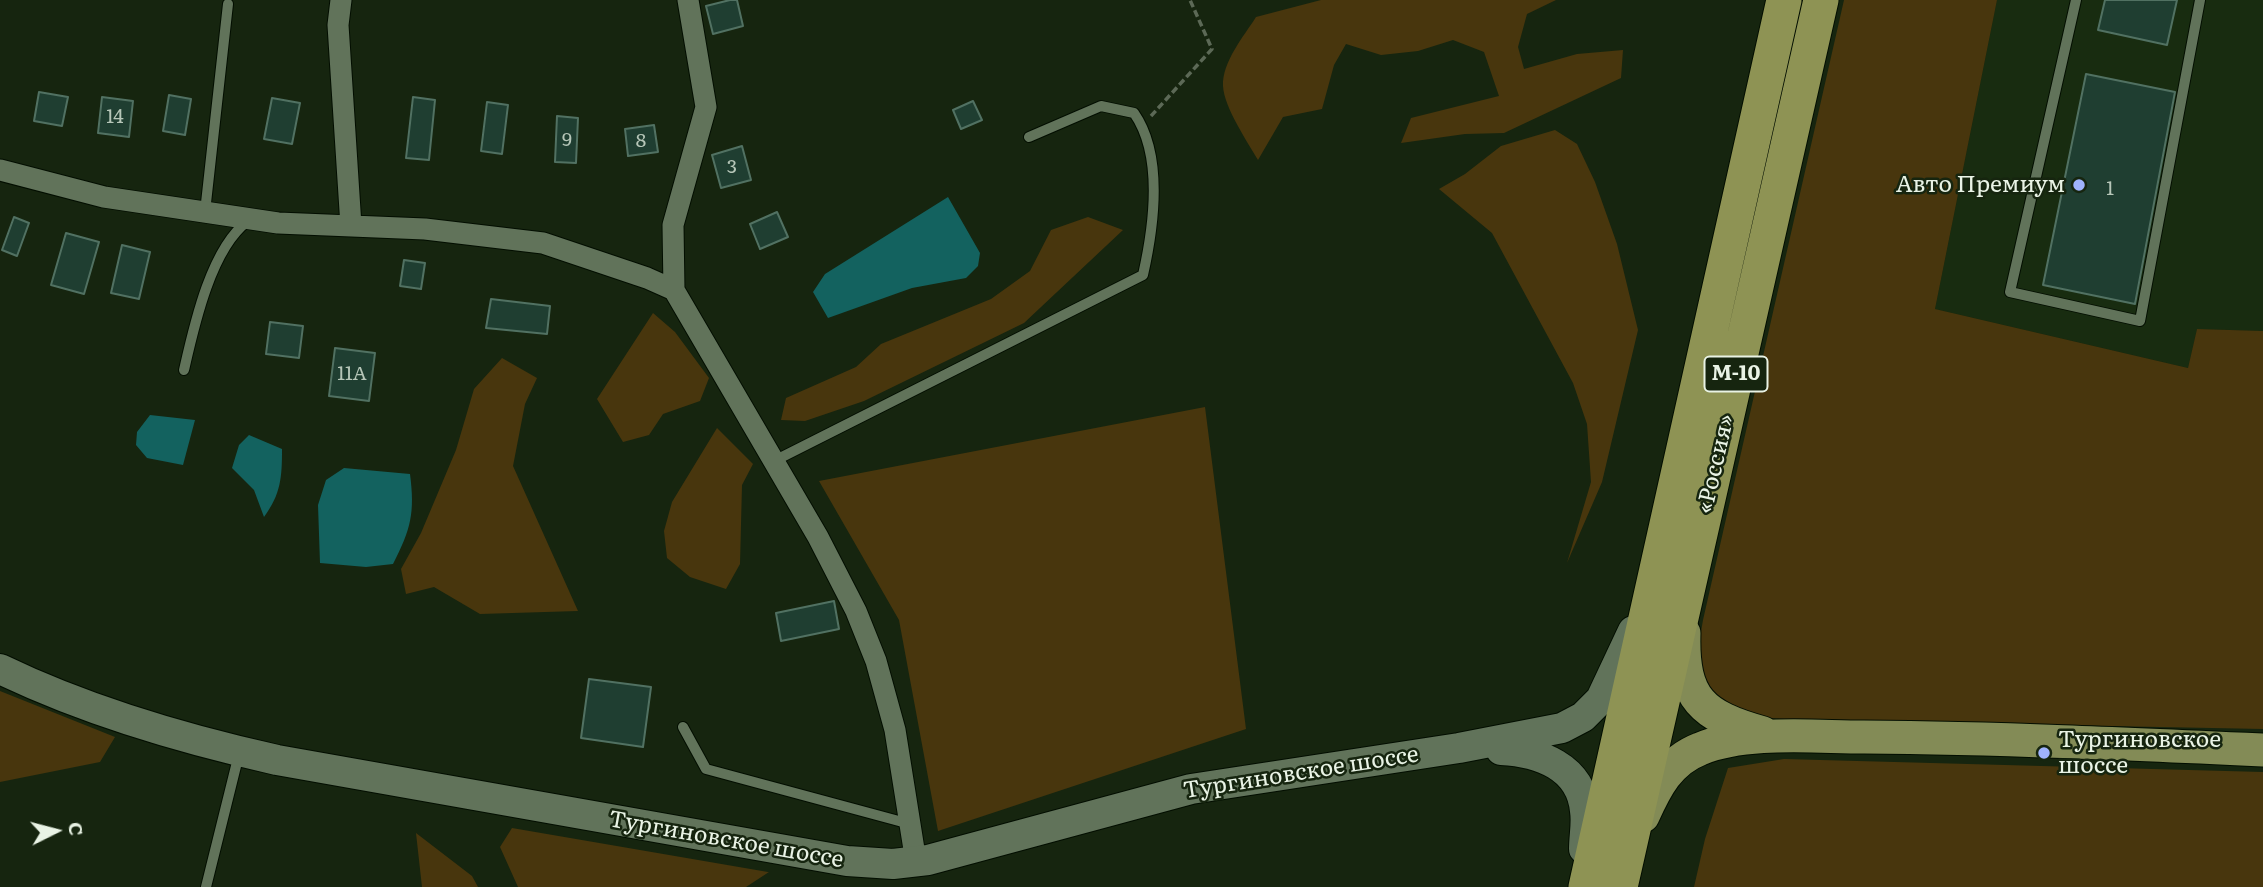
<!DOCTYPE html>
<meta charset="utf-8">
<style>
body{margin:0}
#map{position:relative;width:2263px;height:887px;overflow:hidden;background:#16250f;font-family:Literata,serif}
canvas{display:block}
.north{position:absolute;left:21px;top:796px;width:70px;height:70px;-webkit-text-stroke:5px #16250f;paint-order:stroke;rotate:84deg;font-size:19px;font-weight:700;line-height:28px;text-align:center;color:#e9f3e5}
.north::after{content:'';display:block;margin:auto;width:24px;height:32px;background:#e9f3e5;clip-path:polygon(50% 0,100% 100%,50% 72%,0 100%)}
</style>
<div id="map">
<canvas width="2263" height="887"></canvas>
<div class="north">С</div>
</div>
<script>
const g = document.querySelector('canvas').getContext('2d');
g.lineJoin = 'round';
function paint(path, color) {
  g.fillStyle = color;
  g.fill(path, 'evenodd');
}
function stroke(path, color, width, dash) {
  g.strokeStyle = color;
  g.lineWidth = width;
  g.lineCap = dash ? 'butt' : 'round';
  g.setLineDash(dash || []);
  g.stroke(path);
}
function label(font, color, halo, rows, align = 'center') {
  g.font = font + ' Literata,serif';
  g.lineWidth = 5;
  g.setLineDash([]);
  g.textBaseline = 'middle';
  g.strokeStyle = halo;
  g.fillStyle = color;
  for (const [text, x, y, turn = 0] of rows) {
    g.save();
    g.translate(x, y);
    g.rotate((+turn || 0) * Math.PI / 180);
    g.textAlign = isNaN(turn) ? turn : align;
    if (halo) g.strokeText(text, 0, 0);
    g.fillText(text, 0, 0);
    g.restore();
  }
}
paint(new Path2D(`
 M1997,0H2263V331L2197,329L2188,368L1935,309Z`), '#182c10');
paint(new Path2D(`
 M1321,0H1556L1527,14L1518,47L1524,69L1577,54L1623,50L1621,78L1504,133L1465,134L1401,143L1411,118L1499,96L1484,52L1453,40L1418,51L1381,55L1346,44L1334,65L1322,109L1283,117L1258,160C1247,141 1224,107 1223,86C1222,62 1244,36 1256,17Z
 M1844,0H1997L1935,309L2188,368L2197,329L2263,331V729L1797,720L1744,716L1709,697L1696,661L1703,620Z
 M1555,130L1577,144L1595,182L1617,244L1638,330L1602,482L1567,563L1591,482L1587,424L1573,383L1492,233L1439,189L1465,174L1501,146Z
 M1088,217L1123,230L1024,323L864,401L805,421L781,420L786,398L856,367L881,344L991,299L1030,271L1051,230Z
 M653,313L675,332L709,378L700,401L663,414L649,435L623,442L597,399Z
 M502,358L537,378L525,404L513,466L578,611L480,614L434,587L406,594L401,569L421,533L456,450L474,389Z
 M1205,407L1246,729L938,831L899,620L819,481Z
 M717,428L753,464L742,485L740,564L726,589L690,577L667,558L664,531L672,502Z
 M0,691L115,737L100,762L0,782Z
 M1784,759L2263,772V887H1694L1705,839L1728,768Z
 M512,828L768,872H769L746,887H518L500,847Z
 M416,833L472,876L478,887H422Z`), '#48360d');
paint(new Path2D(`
 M948,197L980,253L978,266L966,278L912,288L828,318L813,292L825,274Z
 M150,415L195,420L183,465L147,458L136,445L137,432Z
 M249,435L282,449C282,477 281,494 264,517L254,490L232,468L239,445Z
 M344,468L410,474C415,513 411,529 393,564L366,567L320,563L318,505L326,480Z`), '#13625f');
const building = new Path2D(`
 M730,0H737L743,26L713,34L706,6Z
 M2105,0H2177L2167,45L2098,30Z
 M2086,74L2175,92L2135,304L2043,285Z
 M39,92L68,97L62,126L34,121Z
 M169,95L191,99L185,135L163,131Z
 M102,97L133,101L129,137L98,133Z
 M413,97L435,100L429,160L406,158Z
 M272,98L300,103L292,144L264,139Z
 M973,101L982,120L961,129L953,110Z
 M487,102L508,105L502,154L481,151Z
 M557,116L578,118L576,163L555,162Z
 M654,125L658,152L628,156L625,129Z
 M742,146L751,180L721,188L712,155Z
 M777,212L788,237L760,249L750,224Z
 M14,217L29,223L17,256L2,250Z
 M66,233L99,242L84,294L51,285Z
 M122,245L150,252L139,299L111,293Z
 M404,260L425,263L421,289L400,286Z
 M491,299L550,306L547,334L486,328Z
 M270,322L303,326L299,358L266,354Z
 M335,348L375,353L369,401L329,396Z
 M834,601L839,629L781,641L776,613Z
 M589,679L651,687L643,747L581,738Z`);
paint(building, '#1f3e31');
stroke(building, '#517162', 2);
const service = new Path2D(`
 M2076,0L2010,292L2140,321L2200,0
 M205,212L228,4
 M184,370C194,326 211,248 248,221
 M774,461L1143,275C1154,226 1164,156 1134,113L1101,106L1029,137
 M683,727L706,769L910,824
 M206,887L239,754`);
const minor = new Path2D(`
 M341,0L338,25L351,226
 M0,170L104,197L278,223L425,229L543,243L647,278L674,290L818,537L856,611L876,661L895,730L916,862
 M674,290L673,225L706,107L688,0`);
const secondary = new Path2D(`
 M0,669C87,711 183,739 277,760L847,861L893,864L928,860L1191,789L1459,748L1562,728L1583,717L1601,699L1633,631
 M1501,750C1539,752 1581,766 1585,811C1587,823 1584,836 1584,849`);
const primary = new Path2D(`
 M1684,633C1682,699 1702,716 1763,733
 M1643,816C1656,787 1669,761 1700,749C1746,730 1814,737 1864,737C1997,738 2130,744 2263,750`);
const trunk = new Path2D(`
 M1586,887L1784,0
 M1620,887L1821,0`);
stroke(service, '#030e00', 12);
stroke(minor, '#030e00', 23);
stroke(secondary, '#030e00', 32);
stroke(primary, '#030e00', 35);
stroke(trunk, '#030e00', 37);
stroke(new Path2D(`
 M1151,116L1212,49L1190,0`), '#5c6956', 3.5, [7, 3.5]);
stroke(service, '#61735a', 10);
stroke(minor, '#61735a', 21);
stroke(secondary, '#61735a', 30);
stroke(primary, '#838b56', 33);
stroke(trunk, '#8e9354', 35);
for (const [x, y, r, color] of [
 [2079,185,7,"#9fb3fd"],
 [2044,753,7,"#9fb3fd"]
]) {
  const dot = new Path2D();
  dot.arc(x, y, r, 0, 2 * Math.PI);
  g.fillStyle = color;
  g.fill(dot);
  stroke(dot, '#16250f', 2.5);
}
label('19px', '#b6c6b8', null, [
 ["14",115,117],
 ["9",567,140],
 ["8",641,141],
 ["3",732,167],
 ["1",2110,189],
 ["11А",352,374]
]);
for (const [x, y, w] of [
 [1736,374,63]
]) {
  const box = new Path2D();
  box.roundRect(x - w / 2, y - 17.5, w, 35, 5);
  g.fillStyle = '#16250f';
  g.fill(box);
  stroke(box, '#e9f3e5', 2);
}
label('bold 21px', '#e9f3e5', null, [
 ["М-10",1736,374]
]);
label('23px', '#e9f3e5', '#16250f', [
 ["Авто Премиум",2065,185],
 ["Тургиновское",2058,740,"left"],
 ["шоссе",2058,766,"left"]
], 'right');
label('23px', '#e9f3e5', '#16250f', [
 ["«Россия»",1716,464,-77],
 ["Тургиновское шоссе",1301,773,-9],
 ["Тургиновское шоссе",726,840,10]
]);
</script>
